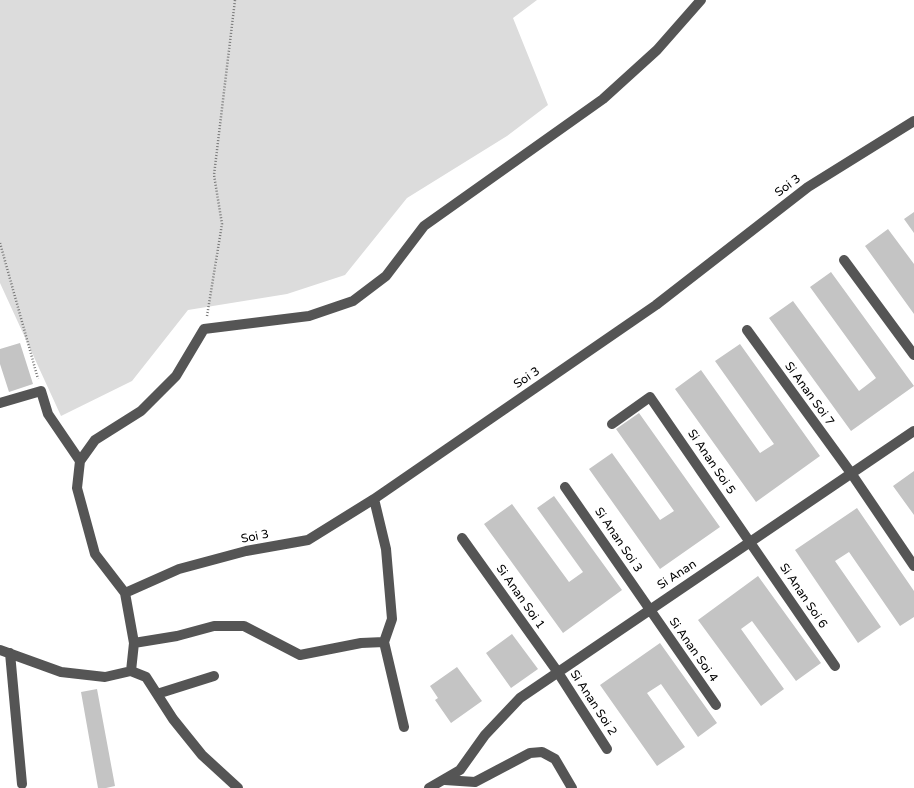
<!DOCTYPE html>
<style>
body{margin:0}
canvas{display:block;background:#fff}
</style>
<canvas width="914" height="788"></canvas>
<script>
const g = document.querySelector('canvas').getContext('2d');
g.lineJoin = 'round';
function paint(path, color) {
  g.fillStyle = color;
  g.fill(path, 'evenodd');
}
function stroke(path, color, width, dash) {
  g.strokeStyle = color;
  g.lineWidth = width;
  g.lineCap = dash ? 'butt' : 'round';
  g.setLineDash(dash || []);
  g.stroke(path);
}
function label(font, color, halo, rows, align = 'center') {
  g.font = font + ' "Varela Round",sans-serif';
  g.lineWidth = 4;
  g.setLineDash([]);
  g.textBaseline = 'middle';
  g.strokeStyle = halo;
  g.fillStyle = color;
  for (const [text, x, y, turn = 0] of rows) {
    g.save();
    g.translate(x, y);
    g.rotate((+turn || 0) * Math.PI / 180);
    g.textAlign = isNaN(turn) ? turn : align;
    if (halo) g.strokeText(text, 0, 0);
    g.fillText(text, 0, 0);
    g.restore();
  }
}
paint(new Path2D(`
 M0,0H537L513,18L548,105L507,136L407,198L345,275L287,294L188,310L132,381L61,416L0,283Z`), '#dcdcdc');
paint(new Path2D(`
 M914,212V233L904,219Z
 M888,229L914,264V314L865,246Z
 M831,272L914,386L851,431L769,318L793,301L859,391L876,378L810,287Z
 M20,343L33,384L9,392L0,364V349Z
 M740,344L820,456L756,502L675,389L701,370L760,453L774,444L715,361Z
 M639,413L720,527L660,569L589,469L612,453L660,520L674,511L616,429Z
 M914,471V515L893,486Z
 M554,496L622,590L563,633L484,524L512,504L569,582L583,572L537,508Z
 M857,508L914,591V617L900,626L849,552L835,561L881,627L858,643L795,550Z
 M758,576L821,663L796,681L752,621L741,629L784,689L761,706L698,620Z
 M512,634L538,669L511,688L486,653Z
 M660,643L717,723L698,737L661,684L647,693L685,747L657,766L600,685Z
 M457,667L482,701L451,723L435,700L438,698L430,686Z
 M97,689L115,786L106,788H98L81,692Z`), '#c4c4c4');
stroke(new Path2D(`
 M0,243L38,379
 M207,316L222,224L214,175L235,0`), '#777', 2.5, [1, 2]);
stroke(new Path2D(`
 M844,260L914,355
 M747,330L851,473L914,566
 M0,403L41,391L48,414L80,461
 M612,424L650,397L835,666
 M565,487L716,705
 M462,538L557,671L607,749
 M125,593L179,569L246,551L308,540L374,499L656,305L808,187L914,121
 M384,642L404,727
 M134,643L177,636L214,626H244L300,655L361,643L384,642L392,619L386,549L374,499
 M0,650L61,672L105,677L131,671L146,677L173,719L202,755L238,788
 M10,653L22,784
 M131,671L134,643L125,593L95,554L77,488L80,461L95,440L141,411L176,376L204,329L309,316L353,301L386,276L424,226L603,99L657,50L701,0
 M157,694L214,676
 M445,780L475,782L530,753L542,752L555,759L572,788
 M429,788L460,770L485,735L520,698L914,431`), '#555', 10);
label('12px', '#000', '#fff', [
 ["Soi 3",788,186,-37],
 ["Soi 3",527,378,-34],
 ["Si Anan Soi 7",809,394,54],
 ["Si Anan Soi 5",711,462,56],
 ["Soi 3",255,537,-11],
 ["Si Anan Soi 3",618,540,56],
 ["Si Anan",677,575,-33],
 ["Si Anan Soi 6",803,596,56],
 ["Si Anan Soi 1",520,597,55],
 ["Si Anan Soi 4",693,650,55],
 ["Si Anan Soi 2",593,703,57]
]);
</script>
